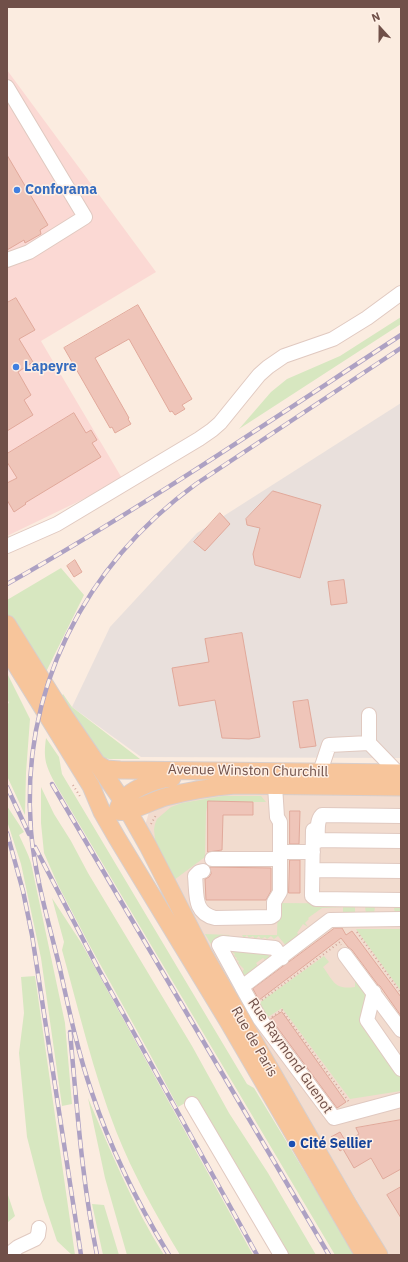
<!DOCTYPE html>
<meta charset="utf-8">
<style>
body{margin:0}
#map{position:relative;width:408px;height:1262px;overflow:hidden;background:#fbece0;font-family:"IBM Plex Sans",sans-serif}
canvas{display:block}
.frame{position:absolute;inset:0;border:8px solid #705049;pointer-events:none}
.north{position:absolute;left:360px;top:8px;width:40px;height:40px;-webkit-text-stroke:3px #fef0e6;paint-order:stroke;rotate:339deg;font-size:11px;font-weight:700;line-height:16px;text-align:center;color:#705049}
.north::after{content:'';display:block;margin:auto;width:14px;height:18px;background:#705049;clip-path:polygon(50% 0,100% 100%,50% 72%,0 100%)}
</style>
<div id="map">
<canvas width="408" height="1262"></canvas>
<div class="frame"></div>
<div class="north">N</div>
</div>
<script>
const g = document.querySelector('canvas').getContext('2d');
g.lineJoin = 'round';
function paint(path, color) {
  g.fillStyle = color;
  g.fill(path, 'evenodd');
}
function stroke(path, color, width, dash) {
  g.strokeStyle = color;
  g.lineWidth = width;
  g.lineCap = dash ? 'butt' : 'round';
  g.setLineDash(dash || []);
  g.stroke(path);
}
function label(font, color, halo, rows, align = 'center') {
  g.font = font + ' "IBM Plex Sans",sans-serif';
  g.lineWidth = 3;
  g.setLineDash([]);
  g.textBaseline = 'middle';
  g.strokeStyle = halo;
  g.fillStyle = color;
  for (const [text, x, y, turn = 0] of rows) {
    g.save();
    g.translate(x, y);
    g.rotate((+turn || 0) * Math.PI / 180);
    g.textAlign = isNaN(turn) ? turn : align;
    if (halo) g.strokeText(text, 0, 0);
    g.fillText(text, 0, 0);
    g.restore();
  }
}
paint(new Path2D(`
 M401,780V1255H389L226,978L144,829L149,812L180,786Z`), '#f2dccf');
paint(new Path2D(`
 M7,70L156,272L41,341L123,480L7,536Z`), '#fbd9d4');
paint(new Path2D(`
 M401,403V758L141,757L72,707L110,627L197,533Z`), '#e9e0dc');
paint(new Path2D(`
 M401,317V324L239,429L271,392L287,379L340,356Z
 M61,568L84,595L46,672L7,613V600Z
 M7,673L30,719L26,773L25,815L7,776V704L9,703L7,698Z
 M63,694L72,707L140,759H109L102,757L60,699Z
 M46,738L59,757L62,774L247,1084L254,1088L355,1255H335L56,785C46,766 43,760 46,738Z
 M41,787L54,814L71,841L88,873L192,1046L229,1113L268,1173L316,1255H288L224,1145L194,1098L178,1107L151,1056L90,946L58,885L44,853L41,823Z
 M223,796H261L266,802H208L206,812L205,857L174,880L155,843V840L154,829L155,824L157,819L171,807L182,803Z
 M7,806L24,832L19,835C23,844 28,853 31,863L65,1023L72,1104L62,1106L41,958L21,864L7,821Z
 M52,898L82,944L253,1255H180C156,1215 133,1174 116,1131C93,1072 79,1011 62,950L64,942Z
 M278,903L401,904V914H395L394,907L375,906L374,914H366L365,906H355V914L343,915V907L322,908L308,918L309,919L305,923L308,927L303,924L297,933L303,938L287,947L278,936L274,939L271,936L267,939L265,937L261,939L259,936L255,939L253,936L249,938L247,935L244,938L242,935H277Z
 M356,929H401V991Z
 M205,934L230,935L219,942L238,989Z
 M226,948L265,950L271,959L266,961L263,958L256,963L258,966L256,968L258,971L244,980L239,977L244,969L238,963L239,961L236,960L237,958L234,956L235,954L232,952L228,958Z
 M324,956L329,962L323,967C334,982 335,990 355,987V980L367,990L364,1022L401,1076V1091L350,1099L282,1008L268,1017L259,1003Z
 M35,976L75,1255H72L57,1241L43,1199L27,1137L19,1053L24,1013L21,977Z
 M88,1098C111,1152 133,1206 164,1255H127L105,1178Z
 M7,1192L15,1216L7,1223Z
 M92,1204L104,1205L119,1255H103Z`), '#d7e7c0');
const building = new Path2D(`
 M7,155L48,225L40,230L41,234L25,243L24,240L7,250Z
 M16,298L35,330L19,339L33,362L18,372L31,395L24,400L33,415L7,431V303Z
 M138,305L192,399L182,405L185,409L175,415L172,411L170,412L129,339L95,358L129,418L128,419L131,424L115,433L112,427L110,428L64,348Z
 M74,413L86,433L91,430L97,440L92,443L101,457L25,503L26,504L14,512L7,500V483L17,478L7,462V454Z
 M273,491L321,505L300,578L255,565L253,554L260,528L247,525L246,519Z
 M220,513L230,524L205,551L194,542Z
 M75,560L82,572L74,577L67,566Z
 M344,580L347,603L331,605L328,582Z
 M242,633L260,737L249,739L222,738L215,700L179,706L172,668L209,662L205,639Z
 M308,700L316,746L300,748L293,702Z
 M208,801L253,802V815H223L222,850L208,852Z
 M290,811H300L299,844H290Z
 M290,860H300V893H289Z
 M210,867L271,868V891L266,900H206L205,879L209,877L211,874Z
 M335,928H342L346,935L352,931L401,997V1016L380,986L378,985L352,950L348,947L341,938L259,1000L253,989Z
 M282,1012L346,1102L337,1108L271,1019Z
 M401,1120V1169L383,1179L371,1158L354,1168L343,1149L340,1151L331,1137L340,1132L346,1142L359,1134L356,1128Z
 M401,1187V1218L387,1195Z`);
paint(building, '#efc5b9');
stroke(building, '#e1a99b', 1);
const minor = new Path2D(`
 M7,87L85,217L29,252L7,260
 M7,546L57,524L199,439L212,430L220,423L259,375L268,367L284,356L333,339L367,318L401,293
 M369,743V715
 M320,772L329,745L369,743L398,773
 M313,830L312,893V896L316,899L401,900
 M313,840L401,841
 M318,841C318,832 316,821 322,815L401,816
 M280,852H313
 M212,859H280
 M313,870L401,871
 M203,871L199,872L195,876C197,894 193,913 215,918L271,917L274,915V902L280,892V822L277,817L275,786
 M401,919L330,920L242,987L260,1019L334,1118L401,1100
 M345,955L401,1030
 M242,987L219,945L223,943L275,948L282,958
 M374,992L367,1020L401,1069
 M192,1104L281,1255
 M8,1255L18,1247L35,1239L38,1235L39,1228`);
const major = new Path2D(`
 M7,624L65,717L122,800L148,846L203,953L349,1206L379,1255
 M7,650L91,786L102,812L117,838L228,1021L364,1255
 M96,763L106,769L120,770L401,773
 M118,809C123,791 155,779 172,778
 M117,811C130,814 151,801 165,797C188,791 211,787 235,785L401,787`);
stroke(minor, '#e0c9c0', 16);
stroke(major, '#d7cecc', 19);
stroke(new Path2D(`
 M73,785L81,798
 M151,824L156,815
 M357,932L401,993
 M262,1000L340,942L341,945
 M272,1017L282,1010L349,1102`), '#d3a99d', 2, [1, 3]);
stroke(minor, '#fff', 14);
stroke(major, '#f7c59b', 17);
const rail = new Path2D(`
 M7,584C142,508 271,420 401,335
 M52,784L329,1255
 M7,787L29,834
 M7,833L23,891L32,935L81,1255
 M35,847L99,970L257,1255
 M70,1032C77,1107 82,1182 97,1255
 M169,1255C138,1204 111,1150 92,1093C78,1053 69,1010 60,969C49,923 35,878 31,831C20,690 84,566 196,484L401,348`);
stroke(rail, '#ada1c3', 4.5);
stroke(rail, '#fef0e6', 3, [9]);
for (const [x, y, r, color] of [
 [17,190,4,"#3f7fe0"],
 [16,367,4,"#3f7fe0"],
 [292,1144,4,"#1a4fb4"]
]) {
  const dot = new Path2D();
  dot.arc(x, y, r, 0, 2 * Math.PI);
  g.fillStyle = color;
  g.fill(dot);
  stroke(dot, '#fef0e6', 1.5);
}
label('bold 14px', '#366cbe', '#fef0e6', [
 ["Conforama",25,190],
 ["Lapeyre",24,367]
], 'left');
label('14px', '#705049', '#fef0e6', [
 ["Avenue Winston Churchill",248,771,1],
 ["Rue de Paris",254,1042,60],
 ["Rue Raymond Guenot",290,1056,55]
]);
label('bold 14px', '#164399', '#fef0e6', [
 ["Cité Sellier",300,1144]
], 'left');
</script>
